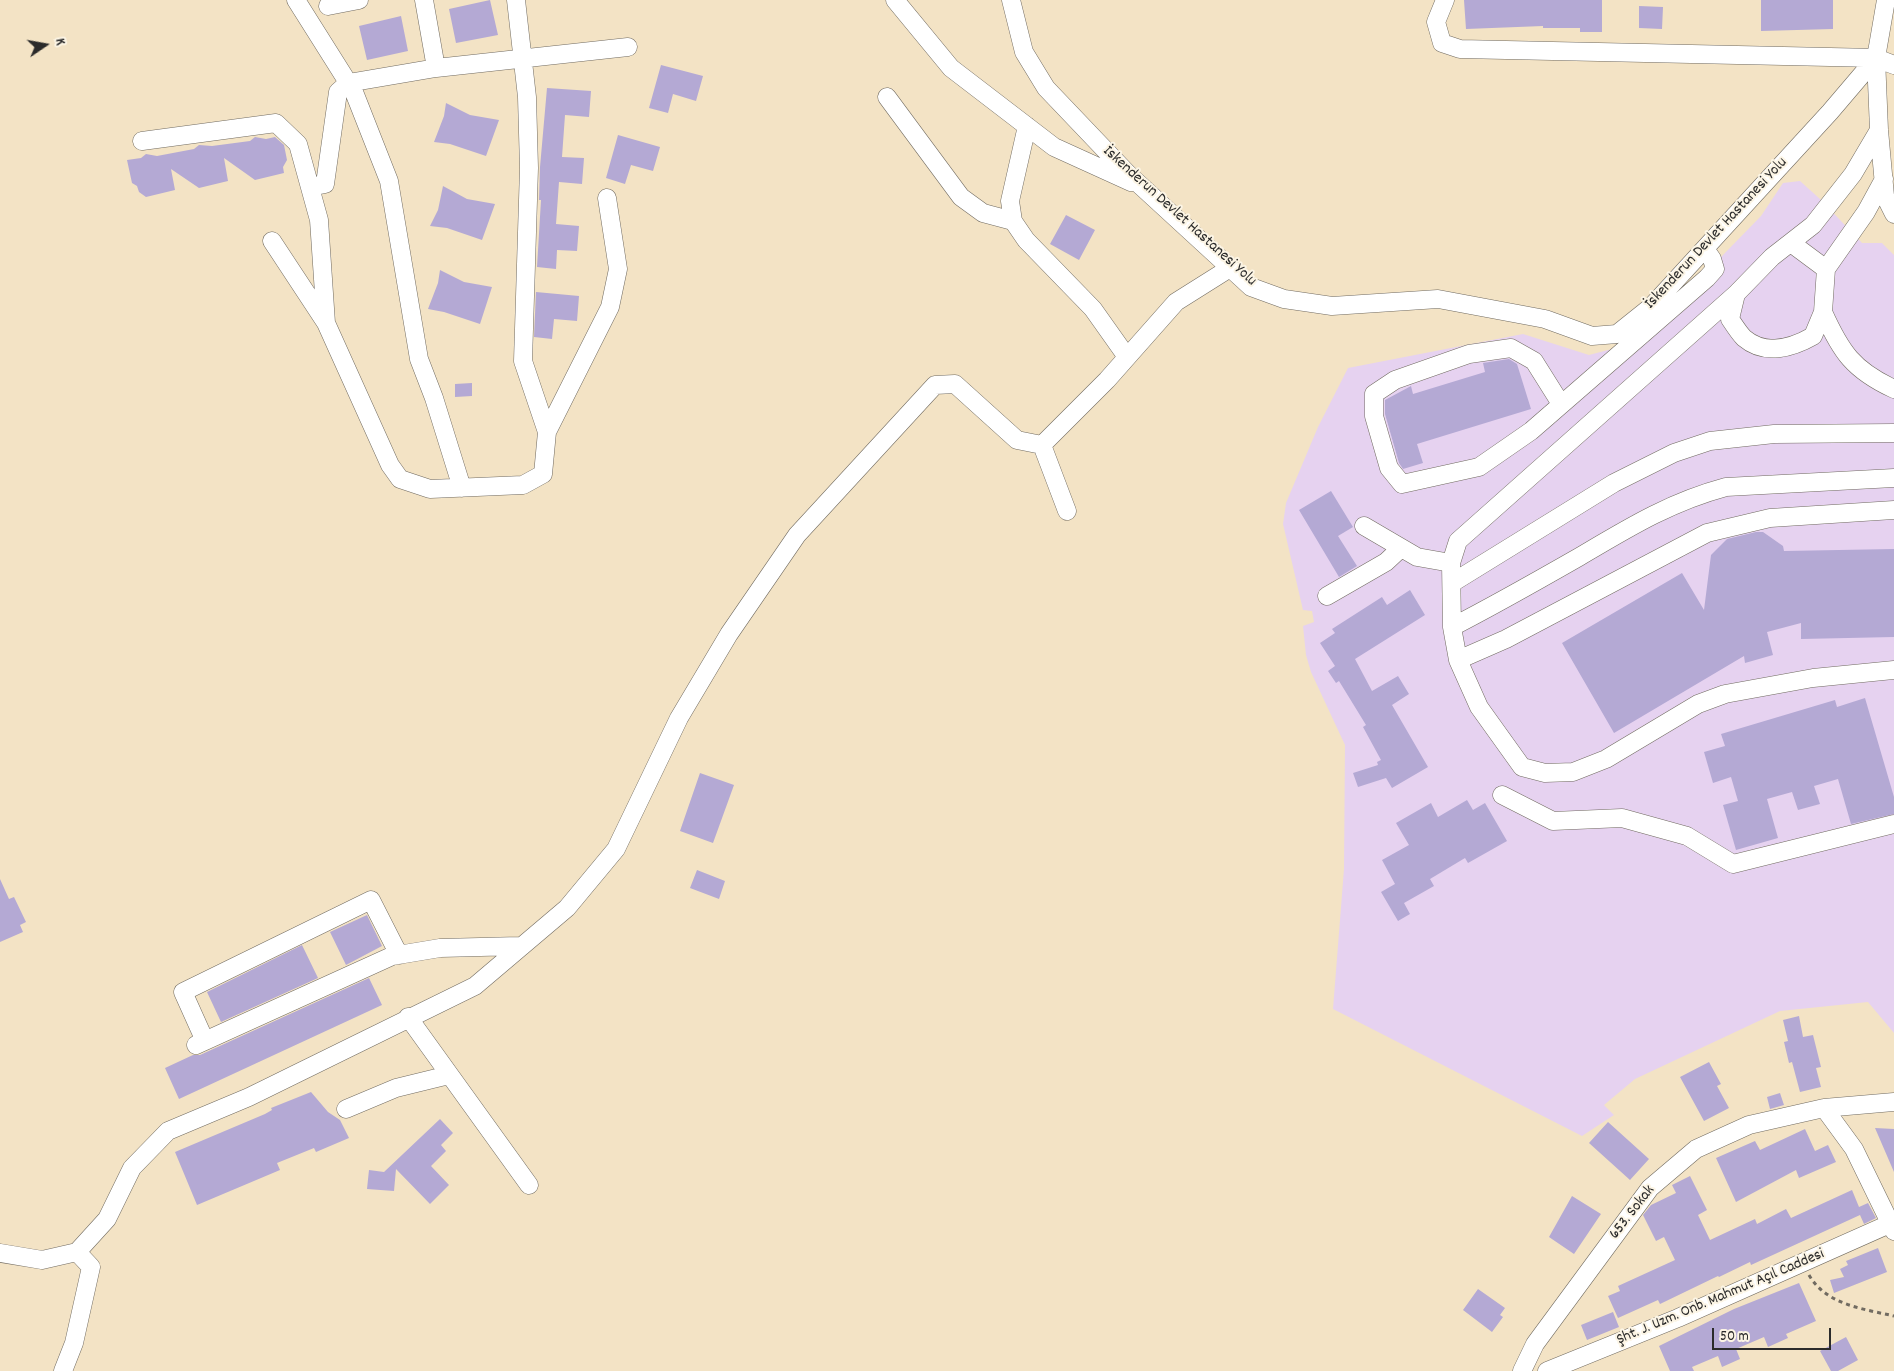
<!DOCTYPE html>
<meta charset="utf-8">
<style>
body{margin:0}
#map{position:relative;width:1894px;height:1371px;overflow:hidden;background:#f3e3c5;font-family:Dekko,sans-serif}
canvas{display:block}
.north{position:absolute;left:20px;top:20px;width:50px;height:50px;-webkit-text-stroke:4px #fcf5e5;paint-order:stroke;rotate:78deg;font-size:14px;font-weight:700;line-height:20px;text-align:center;color:#2b2b2b}
.north::after{content:'';display:block;margin:auto;width:18px;height:22px;background:#2b2b2b;clip-path:polygon(50% 0,100% 100%,50% 72%,0 100%)}
.scale{position:absolute;left:1712px;top:1328px;width:119px;height:22px;box-sizing:border-box;border:2px solid #2b2b2b;border-top:0;padding-left:6px;font-size:15px;line-height:18px;white-space:nowrap;color:#2b2b2b;-webkit-text-stroke:4px #fcf5e5;paint-order:stroke}
</style>
<div id="map">
<canvas width="1894" height="1371"></canvas>
<div class="north">K</div>
<div class="scale">50 m</div>
</div>
<script>
const g = document.querySelector('canvas').getContext('2d');
g.lineJoin = 'round';
function paint(path, color) {
  g.fillStyle = color;
  g.fill(path, 'evenodd');
}
function stroke(path, color, width, dash) {
  g.strokeStyle = color;
  g.lineWidth = width;
  g.lineCap = dash ? 'butt' : 'round';
  g.setLineDash(dash || []);
  g.stroke(path);
}
function label(font, color, halo, rows, align = 'center') {
  g.font = font + ' Dekko,sans-serif';
  g.lineWidth = 4;
  g.setLineDash([]);
  g.textBaseline = 'middle';
  g.strokeStyle = halo;
  g.fillStyle = color;
  for (const [text, x, y, turn = 0] of rows) {
    g.save();
    g.translate(x, y);
    g.rotate((+turn || 0) * Math.PI / 180);
    g.textAlign = isNaN(turn) ? turn : align;
    if (halo) g.strokeText(text, 0, 0);
    g.fillText(text, 0, 0);
    g.restore();
  }
}
paint(new Path2D(`
 M1800,181L1820,199L1862,243H1882L1894,255V1033L1868,1002L1780,1011L1635,1079L1604,1105L1614,1115L1582,1136L1333,1009L1344,869L1345,745L1311,672L1306,655L1303,626L1314,622L1312,611L1303,610L1283,524L1286,503L1318,427L1348,368L1523,334L1589,355L1612,349L1647,333L1761,216L1783,183Z`), '#e6d2f0');
paint(new Path2D(`
 M490,0L498,35L456,43L449,9Z
 M1464,0H1602V32H1580V28H1543V26L1466,29Z
 M1761,0H1833V29L1761,31Z
 M1639,6L1663,7L1662,29L1639,28Z
 M401,16L408,51L367,60L359,26Z
 M661,65L703,76L696,101L673,94L668,113L649,108Z
 M547,88L591,91L589,117L565,115L562,157L584,158L582,184L559,182L556,224L579,226L577,251L557,250L556,269L537,267L541,200H539L540,167Z
 M446,103L470,115L499,120L486,156L450,144L434,142L444,116Z
 M618,135L660,147L653,171L631,165L625,184L606,178Z
 M255,137L266,139L275,137L284,145L287,160L283,167L284,173L255,180L224,158L228,181L199,188L171,169L175,190L146,197L139,192L137,186L132,183L127,160L141,158L146,154L157,156L194,149L199,145L212,146L250,141Z
 M443,186L467,199L495,204L482,240L447,228L430,226L438,210Z
 M1066,215L1095,230L1079,260L1050,244Z
 M440,270L464,282L492,287L480,324L444,312L428,309L438,283Z
 M536,292L579,296L577,321L554,319L552,339L534,337Z
 M1509,359L1517,364L1531,409L1417,444L1423,463L1403,469L1399,463L1385,414V400L1411,386L1413,394L1485,372L1483,363Z
 M472,383V396L455,397V384Z
 M1331,491L1353,527L1338,536L1357,566L1339,577L1299,510Z
 M1756,532H1763L1783,546L1784,551L1894,549V637L1801,639V623L1767,632L1773,655L1745,663L1744,656L1614,733L1562,643L1682,573L1704,610L1711,555L1727,539Z
 M1410,590L1425,615L1355,659L1372,691L1398,676L1409,694L1392,705L1428,767L1392,788L1386,778L1358,787L1353,773L1378,765L1377,762L1381,760L1363,727L1366,725L1339,681L1336,683L1328,671L1335,666L1320,643L1335,633L1332,629L1382,597L1387,605Z
 M1865,698L1894,797V814L1851,824L1838,779L1814,786L1820,804L1798,810L1792,792L1767,799L1778,838L1736,850L1723,805L1738,801L1731,777L1713,783L1704,752L1725,746L1721,734L1835,700L1837,707Z
 M700,773L734,785L713,843L680,831Z
 M1467,800L1473,810L1485,803L1507,841L1468,863L1465,858L1430,879L1434,886L1404,903L1410,914L1398,921L1381,892L1395,884L1382,860L1409,845L1396,823L1431,803L1438,817Z
 M697,870L725,881L719,899L690,888Z
 M0,879L9,899L14,897L26,922L20,925L23,932L0,942Z
 M367,915L382,946L346,965L330,932Z
 M302,945L318,978L221,1022L207,992Z
 M369,978L382,1005L179,1099L165,1068L193,1055H200Z
 M1799,1016L1803,1037L1813,1035L1821,1067L1816,1068L1821,1087L1800,1092L1792,1062L1789,1063L1784,1042L1788,1041L1783,1020Z
 M1709,1062L1721,1084L1717,1086L1729,1108L1704,1121L1680,1077Z
 M311,1092L328,1112L340,1120L349,1138L316,1152L314,1148L277,1163L280,1170L197,1205L175,1152L265,1114L272,1110L271,1108Z
 M1780,1093L1784,1105L1770,1109L1767,1097Z
 M440,1119L453,1133L441,1145L446,1151L431,1166L449,1185L430,1204L396,1169L394,1191L367,1189L369,1170L384,1172Z
 M1608,1122L1649,1159L1630,1180L1589,1143Z
 M1875,1128L1894,1129V1172Z
 M1805,1129L1815,1151L1828,1145L1836,1162L1799,1178L1796,1170L1736,1202L1716,1158L1755,1141L1760,1150Z
 M1690,1176L1707,1210L1698,1215L1710,1240L1755,1219L1757,1224L1786,1209L1791,1218L1852,1190L1859,1207L1868,1203L1876,1218L1864,1224L1860,1215L1751,1265L1750,1262L1719,1277L1718,1276L1660,1304L1658,1300L1618,1318L1608,1296L1620,1291L1618,1286L1675,1260L1664,1237L1656,1241L1643,1215L1651,1205L1676,1193L1672,1185Z
 M1572,1196L1601,1214L1574,1254L1549,1237Z
 M1878,1248L1887,1272L1834,1293L1830,1280L1844,1277L1840,1269L1848,1265L1846,1261Z
 M1799,1283L1816,1321L1786,1334L1788,1338L1768,1347L1764,1337L1736,1349L1740,1359L1722,1367L1718,1356L1692,1367L1694,1371H1670L1659,1346L1734,1309Z
 M1478,1289L1505,1308L1500,1315L1503,1317L1492,1332L1463,1310Z
 M1613,1312L1619,1327L1587,1340L1581,1325Z
 M1846,1337L1858,1360L1838,1371H1831L1820,1351Z`), '#b4a9d4');
const minor = new Path2D(`
 M296,0L354,92L389,181L419,359L434,398L462,488
 M424,0L436,68
 M516,0L527,97L529,168L523,361L547,432
 M895,0L951,68L1054,147L1131,182
 M1011,0L1024,52L1046,88L1128,174L1251,287L1284,299L1332,306L1438,299L1545,319L1592,336L1617,334L1652,306L1830,112L1876,58L1886,0
 M1445,0L1436,22L1442,43L1460,49L1876,58L1894,65
 M328,6L359,0
 M1876,58L1879,130L1885,196L1894,214
 M887,97L961,197L983,213L1013,221
 M1027,126L1010,201L1013,221L1026,240L1093,309L1127,357
 M1879,130L1853,174L1813,225L1772,257L1736,294L1730,319C1734,325 1739,333 1744,338C1765,356 1792,348 1813,336L1823,312L1826,269L1866,212L1884,179
 M142,141L276,123L298,144L319,220L326,323
 M310,187L325,184L338,92L348,83L436,68L628,47
 M272,241L326,323L390,465L400,479L430,489L523,485L543,474L547,432L610,307L618,269L607,198
 M1791,243L1826,269
 M1736,294L1458,541L1451,563L1452,627L1458,660L1479,707L1522,767L1545,773L1573,772L1606,759L1698,704L1725,694L1813,678L1894,670
 M1823,312C1841,352 1853,370 1894,389
 M1561,404L1534,361L1511,348L1469,354L1395,380L1374,394V416L1389,468L1402,484L1479,467L1531,431L1707,278L1715,269L1712,259L1705,249
 M1042,445L1067,511
 M1364,526L1417,557L1451,563
 M1452,583L1614,483L1674,453L1710,441L1774,434L1894,433
 M1327,596L1386,562L1401,548
 M1452,627C1495,605 1537,581 1579,557C1628,528 1670,502 1726,487L1894,478
 M1458,660L1506,639L1707,533L1770,518L1894,510
 M1502,795L1553,821L1622,818L1687,836L1733,864L1894,824
 M408,1017L529,1185
 M205,1041L183,992L371,900L399,955
 M196,1045L392,956L440,948L520,946
 M1894,1102L1824,1108L1854,1149L1894,1231
 M346,1109L396,1088L449,1075
 M0,1253L42,1260L77,1252L107,1219L132,1168L168,1131L249,1097L475,986L567,908L616,849L679,718L729,634L797,535L935,385L955,384L1017,440L1042,445L1107,380L1176,302L1230,268
 M63,1371L74,1343L91,1267L77,1252
 M1522,1371L1535,1344L1650,1188L1696,1149L1749,1125L1824,1108
 M1547,1371L1678,1318L1894,1222`);
stroke(minor, '#716b61', 19);
stroke(new Path2D(`
 M1809,1275C1826,1305 1864,1309 1894,1316`), '#716b61', 3, [4, 4]);
stroke(minor, '#fff', 18);
label('16px', '#2b2b2b', '#fcf5e5', [
 ["İskenderun Devlet Hastanesi Yolu",1179,217,42],
 ["İskenderun Devlet Hastanesi Yolu",1717,234,-47],
 ["653. Sokak",1633,1213,-52],
 ["Şht. J. Uzm. Onb. Mahmut Açıl Caddesi",1721,1298,-23]
]);
</script>
